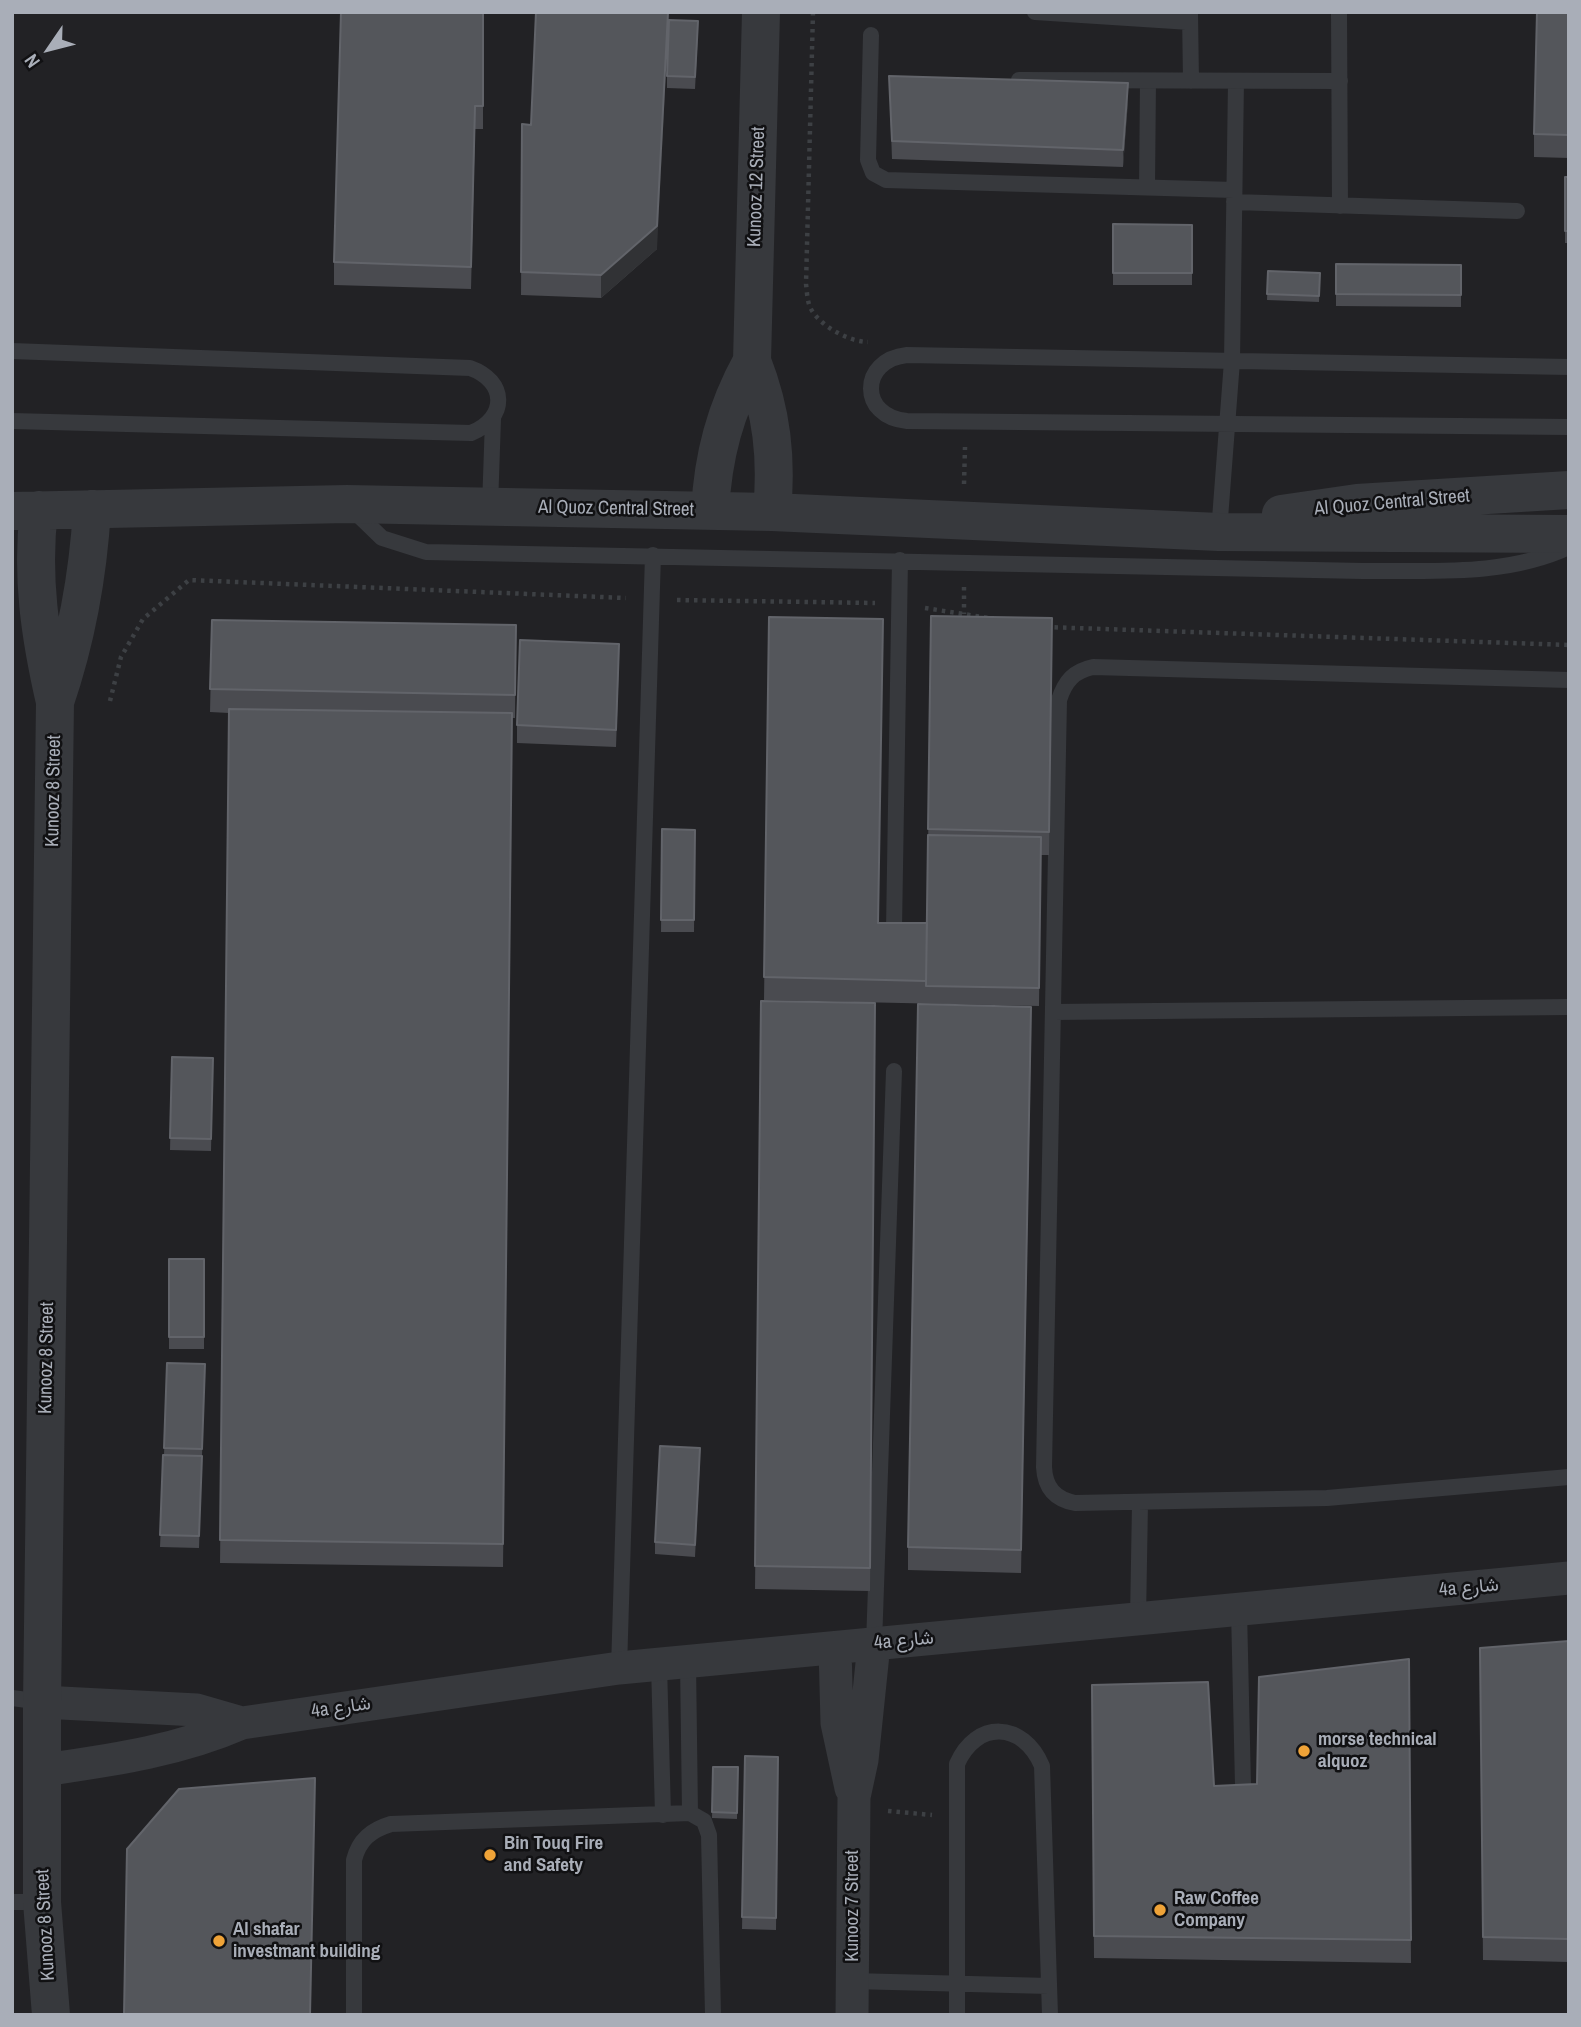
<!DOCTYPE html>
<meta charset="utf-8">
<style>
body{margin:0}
#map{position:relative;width:1581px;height:2027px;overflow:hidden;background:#161618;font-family:"Archivo Narrow",sans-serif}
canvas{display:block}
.frame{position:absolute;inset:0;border:14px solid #a9aeb8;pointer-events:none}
.north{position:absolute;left:14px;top:14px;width:70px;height:70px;-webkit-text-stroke:5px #111113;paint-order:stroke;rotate:235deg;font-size:19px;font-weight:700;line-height:28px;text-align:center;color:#a9aeb8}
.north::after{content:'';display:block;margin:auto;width:24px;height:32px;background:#a9aeb8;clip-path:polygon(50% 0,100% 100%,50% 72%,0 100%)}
</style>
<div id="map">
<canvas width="1581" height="2027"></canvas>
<div class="frame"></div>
<div class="north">N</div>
</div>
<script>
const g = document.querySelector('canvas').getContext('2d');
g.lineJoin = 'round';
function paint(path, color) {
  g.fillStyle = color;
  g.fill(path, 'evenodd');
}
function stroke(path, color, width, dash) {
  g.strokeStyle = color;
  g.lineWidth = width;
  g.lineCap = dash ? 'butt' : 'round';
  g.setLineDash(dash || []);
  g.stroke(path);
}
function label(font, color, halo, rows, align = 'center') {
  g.font = font + ' "Archivo Narrow",Vazirmatn,sans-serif';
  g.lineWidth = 5;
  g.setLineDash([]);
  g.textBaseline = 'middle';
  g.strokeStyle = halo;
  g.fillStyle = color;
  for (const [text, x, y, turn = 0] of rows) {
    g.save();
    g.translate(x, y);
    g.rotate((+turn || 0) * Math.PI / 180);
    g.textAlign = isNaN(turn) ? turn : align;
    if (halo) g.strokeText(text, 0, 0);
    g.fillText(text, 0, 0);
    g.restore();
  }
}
paint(new Path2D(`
 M12,12H1569V2015H12Z`), '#222225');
stroke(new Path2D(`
 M813,12L806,284C807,291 807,300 810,307C818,325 849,342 868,342
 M964,484L965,447
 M964,587V614
 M677,600L875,603
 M925,608L989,618
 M1046,627L1569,645
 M110,701L121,657L143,619L189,580L626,598
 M888,1811L932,1815`), '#3d4044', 4.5, [3.5, 5]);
stroke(new Path2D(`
 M1035,12L1190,22
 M1339,12L1340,206
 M1190,13L1191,81
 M871,35L868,160L873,173L886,180L1234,190
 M1019,80L1340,81
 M1147,187L1148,81
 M1234,202L1517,211
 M12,351L470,368C507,381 508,418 471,433L12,421
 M1569,367L907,355C859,360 859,417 907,421L1569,427
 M490,507L493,419
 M351,508L382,538L426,552L1363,571C1432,570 1504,577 1569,547
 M1219,532L1232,361L1236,81
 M1569,680L1093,667C1074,671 1065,681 1059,700L1044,1467C1045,1488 1055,1499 1075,1503L1327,1498L1569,1477
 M894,929L900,560
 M1053,1012L1569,1007
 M1239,1610L1243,1786
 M1138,1619L1140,1503
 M874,1644L894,1071
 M688,1662L690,1813
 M659,1664L663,1815
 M619,1668L653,555
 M12,1698L42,1702
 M12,1902H42
 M852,1981L1049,1986
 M354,2015V1860C359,1840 371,1830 391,1824L690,1813L704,1821L709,1835L713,2015
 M957,2015V1764C976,1720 1023,1721 1042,1766L1050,2015`), '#37393d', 16);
stroke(new Path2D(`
 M835,1648L837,1723L851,1788
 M42,1702L197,1710L242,1723
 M44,1770C112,1760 178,1751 242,1723L619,1668L1569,1578
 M852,2015L854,1797L862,1760L874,1644`), '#37393d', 33);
stroke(new Path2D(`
 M761,12L752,361C772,412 777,458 772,512
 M39,510C31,576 40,637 55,702L42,1702V1902L51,2015
 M12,511L347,504L772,512L1219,532L1569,534
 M710,511C713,456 725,410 752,361
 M1281,514L1357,503L1569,490
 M55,702C77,638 88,577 92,509`), '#37393d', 38);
paint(new Path2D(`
 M483,12V129H475L471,289L334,285V262Z
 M1569,12V158L1534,157V134Z
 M698,33L695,89L667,88V76Z
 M889,76L1128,101L1123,167L892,159Z
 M522,124L657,249L601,298L521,295Z
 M1565,177H1569V243H1565Z
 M1113,224L1192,225V285H1113Z
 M1336,264L1461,265V307L1336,306Z
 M1268,271L1320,273L1319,302L1267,300Z
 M931,616L1052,618L1049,855H1041L1039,1006L764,1000L769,617L879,923L927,928Z
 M212,620L516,625L515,718H512L503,1567L220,1563L229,713L210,712Z
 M619,662L616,747L517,743V725Z
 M662,829L695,830L694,932H661Z
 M761,1001L875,1003L870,1591L755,1589Z
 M1031,1030L1021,1573L908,1570V1547Z
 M172,1057L213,1058L211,1151L170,1150Z
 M169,1259H204V1349H169Z
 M167,1363L205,1364L199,1548L160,1547L164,1455Z
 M700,1460L695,1557L655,1554V1542Z
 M1569,1641V1962L1483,1960L1480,1648Z
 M1409,1659L1411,1963L1094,1958L1092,1685L1214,1786L1257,1784Z
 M745,1756L778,1757L776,1930L742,1929Z
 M713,1767H738L737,1819L712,1818Z`), '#4a4b50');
paint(new Path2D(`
 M668,12H669L657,249L601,298V275Z
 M1128,83V101L1123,167V150Z`), '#313235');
const building = new Path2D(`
 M341,12H483V106H475L471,267L334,262Z
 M536,12H668L657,226L601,275L521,272L522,124L531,125Z
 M1537,12H1569V135L1534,134Z
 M669,20L698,21L695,77L667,76Z
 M889,76L1128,83L1123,150L892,141Z
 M1565,177H1569V231H1565Z
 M1113,224L1192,225V273H1113Z
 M1336,264L1461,265V295L1336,294Z
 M1268,271L1320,273L1319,296L1267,294Z
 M931,616L1052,618L1049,832L928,829Z
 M769,617L883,619L878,923H927L926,981L764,977Z
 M212,620L516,625L515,695L210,689Z
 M520,640L619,644L616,730L517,725Z
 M229,709L512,713L503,1544L220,1540Z
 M662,829L695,830L694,920H661Z
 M928,835L1041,837L1039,988L926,986Z
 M761,1001L875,1003L870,1568L755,1566Z
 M918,1004L1031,1007L1021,1550L908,1547Z
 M172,1057L213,1058L211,1139L170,1138Z
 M169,1259H204V1337H169Z
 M167,1363L205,1364L202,1449L164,1448Z
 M660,1446L700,1448L695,1545L655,1542Z
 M163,1455L202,1456L199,1536L160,1535Z
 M1569,1641V1939L1483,1937L1480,1648Z
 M1409,1659L1411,1940L1094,1936L1092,1685L1208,1682L1214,1786L1257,1784L1259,1677Z
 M745,1756L778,1757L776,1918L742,1917Z
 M713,1767H738L737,1813L712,1812Z
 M315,1778L310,2015H124L127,1849L179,1789Z`);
paint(building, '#54565b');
stroke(building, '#62646a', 2);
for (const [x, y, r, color] of [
 [1304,1751,7,"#efa338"],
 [490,1855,7,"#efa338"],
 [1160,1910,7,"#efa338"],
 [219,1941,7,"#efa338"]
]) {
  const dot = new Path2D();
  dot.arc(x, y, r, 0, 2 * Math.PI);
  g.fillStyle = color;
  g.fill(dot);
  stroke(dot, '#111113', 2.5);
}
label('19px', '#a9aeb8', '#111113', [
 ["Kunooz 12 Street",757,187,-88],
 ["Al Quoz Central Street",1392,503,-5],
 ["Al Quoz Central Street",616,509,1],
 ["Kunooz 8 Street",54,791,-89],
 ["Kunooz 8 Street",47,1358,-89],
 ["4a شارع",1469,1588,-5],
 ["4a شارع",904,1641,-5],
 ["4a شارع",341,1708,-8],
 ["Kunooz 7 Street",853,1906,-90],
 ["Kunooz 8 Street",46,1925,-93]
]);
label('bold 19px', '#a9aeb8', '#111113', [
 ["morse technical",1318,1740],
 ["alquoz",1318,1762],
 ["Bin Touq Fire",504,1844],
 ["and Safety",504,1866],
 ["Raw Coffee",1174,1899],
 ["Company",1174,1921],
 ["Al shafar",233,1930],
 ["investmant building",233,1952]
], 'left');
</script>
